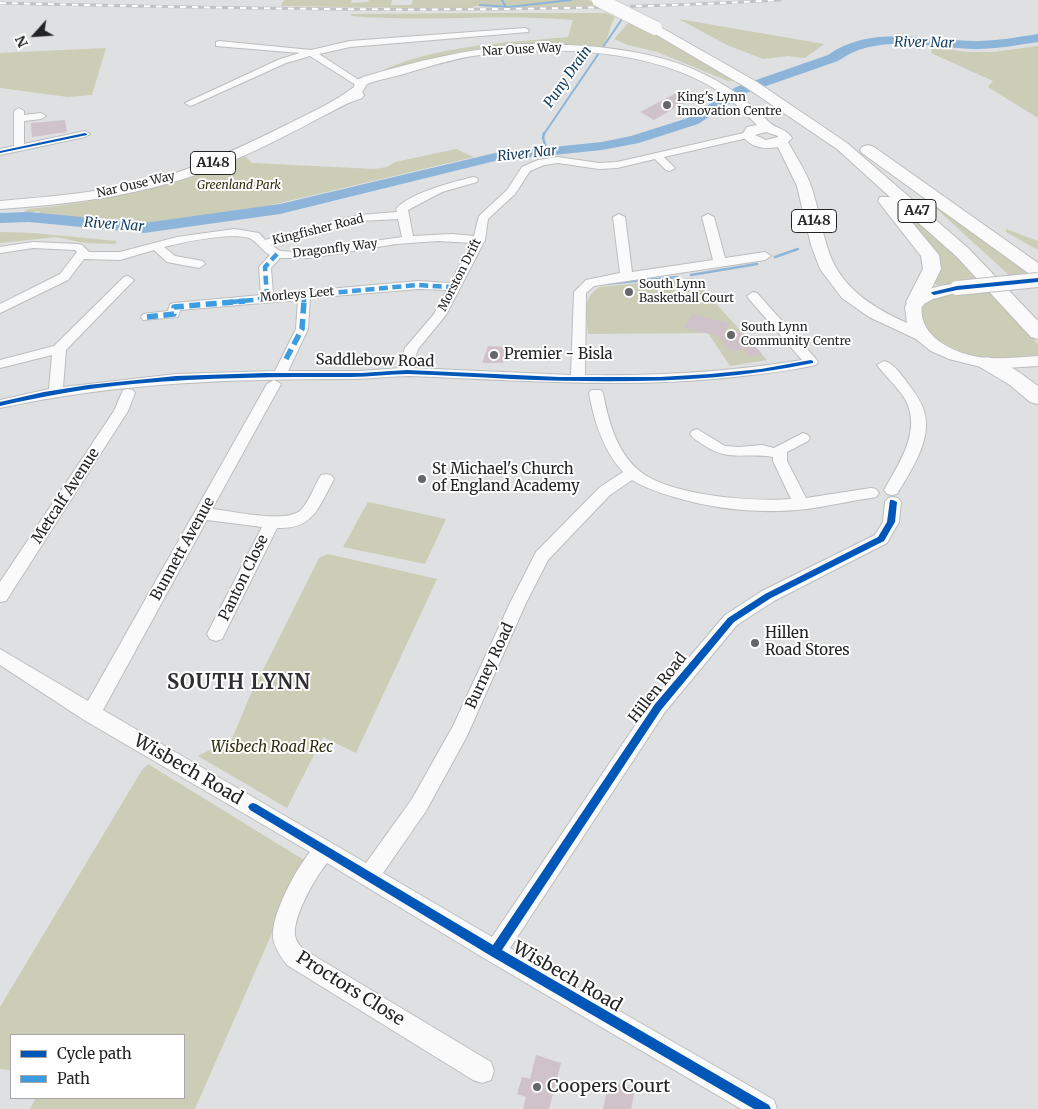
<!DOCTYPE html>
<style>
body{margin:0}
#map{position:relative;width:1038px;height:1109px;overflow:hidden;background:#dfe0e1;font-family:Merriweather,serif}
canvas{display:block}
.legend{position:absolute;left:10px;top:1034px;width:175px;height:65px;box-sizing:border-box;background:#fff;border:1px solid #a7a7a8;margin:0;padding:6px 9px;list-style:none;font-size:15px;color:#242425}
.legend li{display:flex;align-items:center;gap:10px;height:25px}
.legend b{width:25px;border:1px solid #a7a7a8}
.north{position:absolute;left:10px;top:10px;width:50px;height:50px;-webkit-text-stroke:4px #fff;paint-order:stroke;rotate:244deg;font-size:14px;font-weight:700;line-height:20px;text-align:center;color:#242425}
.north::after{content:'';display:block;margin:auto;width:18px;height:22px;background:#242425;clip-path:polygon(50% 0,100% 100%,50% 72%,0 100%)}
</style>
<div id="map">
<canvas width="1038" height="1109"></canvas>
<ul class="legend">
<li><b style="height:6px;background:#0057b8"></b>Cycle path</li>
<li><b style="height:6px;background:#3c9ce0"></b>Path</li>
</ul>
<div class="north">N</div>
</div>
<script>
const g = document.querySelector('canvas').getContext('2d');
g.lineJoin = 'round';
function paint(path, color) {
  g.fillStyle = color;
  g.fill(path, 'evenodd');
}
function stroke(path, color, width, dash) {
  g.strokeStyle = color;
  g.lineWidth = width;
  g.lineCap = dash ? 'butt' : 'round';
  g.setLineDash(dash || []);
  g.stroke(path);
}
function label(font, color, halo, rows, align = 'center') {
  g.font = font + ' Merriweather,serif';
  g.lineWidth = 4;
  g.setLineDash([]);
  g.textBaseline = 'middle';
  g.strokeStyle = halo;
  g.fillStyle = color;
  for (const [text, x, y, turn = 0] of rows) {
    g.save();
    g.translate(x, y);
    g.rotate((+turn || 0) * Math.PI / 180);
    g.textAlign = isNaN(turn) ? turn : align;
    if (halo) g.strokeText(text, 0, 0);
    g.fillText(text, 0, 0);
    g.restore();
  }
}
paint(new Path2D(`
 M284,0H352L351,3L368,2L369,0H392L391,5H411L413,0H588L602,6L523,8L475,6L470,9L281,6Z
 M481,13H606L615,17C609,27 609,39 602,47L538,44L462,52L377,73C434,45 505,43 568,37L573,20C500,14 426,22 352,16L350,14Z
 M679,19L824,44L805,58L788,56L763,59L727,45Z
 M631,20L705,62L734,81H728L657,52L628,45L614,39Z
 M1038,46V118L988,87L993,81L931,53L933,47L966,52H993Z
 M106,48L92,95L68,97L0,88V53Z
 M456,149L474,157L250,210L154,224H135L41,216L39,211L27,213L24,211L28,209C103,202 177,186 245,156L252,163L374,169L387,167L395,162Z
 M916,190L1032,273L1011,277Z
 M890,197L928,228L981,280L937,285L934,283L938,271Z
 M1006,229L1038,241V250L1006,232Z
 M0,232L33,233L117,241L115,244L85,243L56,237L0,243Z
 M693,278L767,360L730,366L708,333L588,334C587,316 581,297 600,287Z
 M989,289L1038,344V356C1017,358 994,361 973,356C954,351 896,322 932,299C947,290 972,291 989,289Z
 M368,502L446,519L425,564L343,547Z
 M328,554L437,579L356,753L323,737L287,808L198,756L224,743L230,744L249,698L319,558Z
 M148,764L304,860L195,1109H30L36,1098H184V1035H11V1070L0,1069V1007L142,770Z`), '#cbcdb6');
stroke(new Path2D(`
 M502,0L506,7
 M480,5L509,7L571,0
 M544,134L622,19`), '#8db5d9', 2);
stroke(new Path2D(`
 M544,133L543,138L547,151
 M775,257L798,249
 M691,275L757,264
 M604,284L677,277`), '#8db5d9', 2.5);
paint(new Path2D(`
 M1038,34V42C1018,45 997,49 977,49C930,48 878,32 838,61L746,93L698,124L639,143L602,150L495,161L280,214L144,233L29,222L0,223V213L29,212L144,223L280,204L495,153L602,142L631,136L688,118L736,87L828,55C872,24 927,41 977,41C998,41 1018,37 1038,34Z`), '#8db5d9');
paint(new Path2D(`
 M680,91L693,98L654,120L640,112Z
 M65,120L67,132L32,137L31,123Z
 M692,314L729,323L723,335L742,331L762,354L750,357L743,349L731,352L718,336L684,328Z
 M488,346L505,347L503,363H482Z
 M536,1055L561,1063L549,1109H523L526,1097L517,1094L522,1077L530,1079Z
 M609,1081L635,1089L631,1109H603Z`), '#cfc2c9');
const minor = new Path2D(`
 M525,28L529,30L528,32L350,47L319,54L362,82L364,84L359,87L310,56L286,63L193,105L190,106L185,103L280,59L300,53L216,46V42L219,41L311,50L350,41Z
 M19,108L24,111V115L41,113L46,116L41,119L24,121V144L85,131L90,134L85,137L0,155V149L14,146V111Z
 M748,132L752,133V137L664,157L675,168L670,171L666,170L655,159L617,168L599,169L558,163L544,165L530,171L515,194L488,219L485,240L446,315L418,349L412,368L571,375L574,292L586,280L620,273L613,217L619,214L625,217L632,272L713,260L702,217L708,214L714,217L725,258L765,252L771,256L765,260L594,286L586,293L585,375C658,376 730,372 802,360L749,299L747,296L753,292L757,293L816,359L818,362L816,365C789,371 761,374 734,377C626,389 518,380 410,376C390,376 371,379 352,379C230,379 120,382 0,408V400L49,389L52,355L0,368V360L54,346L124,277L128,276L134,280L66,350L63,387L176,374L275,371L296,329L298,300L180,310L178,317L143,320L141,317L143,314L168,311L170,304L174,303L261,295L259,267L270,255C262,251 256,240 249,238C230,232 184,242 164,247L175,256L203,261L205,264L199,268L167,262L154,250L120,260L84,259L68,280L0,313V304L60,274L77,252L75,250L33,248L0,253V247L33,242L78,244L82,245L89,252H120L177,237L234,229L259,233L265,240L292,232L319,228L329,222L360,215L397,212L396,209C409,193 453,182 473,177L477,178L478,180L477,182L442,192L408,210L413,236L452,234L474,236L479,216L507,190L522,167L538,160L558,157L599,163L617,162ZM398,219L402,237L297,252L280,251L271,245L293,238L326,233L337,227L360,221ZM438,241L472,243L450,283L418,281L273,294L271,268L280,258H310L396,244ZM418,289L447,290L434,314L405,348L399,368L361,371H288L308,329L310,298Z
 M884,361C894,363 903,377 909,385C915,393 921,401 924,411C933,438 911,471 897,494L892,495L887,494L884,490C900,462 922,430 905,399C897,386 886,377 877,365Z
 M274,380L281,384L212,509C234,511 286,524 301,510C310,500 314,486 321,475L326,474L331,475L334,479C319,507 313,530 277,528L222,639L216,641L210,639L207,634L262,527L207,520L103,710L366,863L412,799L453,726L510,603L536,552L600,487L623,472C603,450 594,421 589,393L591,390H601L603,393C608,420 616,449 636,468C665,496 753,502 791,499L773,461V457C747,452 729,462 705,446C700,442 693,439 690,434L692,431L697,429L725,446L739,447L762,445L774,448L803,433L808,435L810,438L808,441L787,452V461L806,498L871,488L876,489L879,493L876,497L871,498C850,501 828,506 807,509C763,514 717,510 674,497C660,493 645,488 632,480L610,495L548,560L526,603L467,736L426,811L383,873L492,937L651,702L725,615L762,591L875,535L883,522L885,502L888,498L893,497L898,498L901,502L899,522L887,543L774,601L737,625L665,712L510,948L774,1100L777,1109H741L487,960L327,863C316,876 289,922 296,939C297,943 301,946 303,949L491,1062L494,1071L491,1080L482,1083L473,1080L287,965C281,957 274,947 273,937C271,915 296,869 310,852L84,720L0,665V649L88,701L267,384Z
 M128,389L133,390L135,393L128,411L6,601L0,602V582L114,411L123,390Z`);
const major = new Path2D(`
 M520,44C590,44 667,48 727,87C742,96 755,109 768,121C775,129 786,128 792,138L788,142C796,157 806,171 811,186C818,206 821,227 827,246C838,286 871,307 907,323L905,307C910,292 948,281 963,285L965,288L963,291L933,299L922,305C917,339 960,356 987,358C1004,359 1021,357 1038,356V366L989,369L949,359L931,351L916,339L869,317L842,298L820,269L811,245L797,186L778,147C763,150 750,147 742,135L747,127L757,125C745,113 733,101 720,92C654,49 556,45 480,55C455,58 431,66 407,73C394,77 380,79 367,84L362,92L364,95L362,98L346,104C293,132 239,162 180,180C122,198 61,205 0,209V201C58,196 117,191 173,174C211,161 248,144 284,126C308,114 333,103 354,87L355,81L363,77C415,61 467,50 520,44ZM766,132L778,136V137L766,140L755,135Z`);
const highway = new Path2D(`
 M655,24L757,82L847,143L968,248L1038,321V339L1031,337L956,256L896,203L939,255L941,269L923,306L916,308L909,306L906,302L923,269L921,256L878,201L880,197H890L837,149L747,88L650,31L649,28Z
 M868,145L874,147L1038,263V277L1031,275L862,153L860,150L862,147Z
 M987,357C1006,361 1023,375 1038,386V404L1030,402L1010,385L980,367L977,363L980,359Z`);
stroke(minor, '#bcbdbe', 2);
stroke(major, '#bcbdbe', 2);
stroke(highway, '#bcbdbe', 2);
paint(minor, '#fafafa');
paint(major, '#fafafa');
paint(highway, '#fafafa');
const rail = new Path2D(`
 M0,3C260,9 520,15 780,0`);
stroke(rail, '#c2c2c2', 3);
stroke(rail, '#fff', 2, [6]);
const majorBridge = new Path2D(`
 M957,288L1038,280`);
const highwayBridge = new Path2D(`
 M599,0L655,28`);
stroke(majorBridge, '#bcbdbe', 16, []);
stroke(highwayBridge, '#bcbdbe', 15, []);
stroke(majorBridge, '#fafafa', 14);
stroke(highwayBridge, '#fafafa', 14);
stroke(new Path2D(`
 M267,298L265,267L277,254
 M231,302L418,285L450,287
 M304,302V295`), '#3c9ce0', 4.5, [9, 4.5]);
stroke(new Path2D(`
 M147,317L174,314V307L245,301
 M286,359L302,329L304,301`), '#3c9ce0', 5.5, [11, 5.5]);
paint(new Path2D(`
 M85,133L87,134V135L0,153V151Z
 M1038,278V282L957,290L934,295L931,293L932,292L957,286Z
 M811,360L813,361V363C714,384 611,383 511,379C476,377 442,375 408,374C389,374 370,377 351,377C278,377 206,377 133,384C88,388 44,396 0,406V402L44,392L88,385L176,376L265,373H361L407,370L559,377H660L710,374L761,369Z
 M890,500H893L897,502L895,522L884,541L771,598L734,622L661,710L502,950L769,1105L771,1109H754L491,956L250,810L248,807L250,804L253,803L256,804L493,945L655,704L728,618L765,594L878,537L887,522Z`), '#0057b8');
for (const [x, y, r, color] of [
 [667,105,5,"#656667"],
 [629,292,5,"#656667"],
 [731,335,5,"#656667"],
 [494,355,5,"#656667"],
 [422,479,5,"#656667"],
 [755,643,5,"#656667"],
 [537,1087,5,"#656667"]
]) {
  const dot = new Path2D();
  dot.arc(x, y, r, 0, 2 * Math.PI);
  g.fillStyle = color;
  g.fill(dot);
  stroke(dot, '#fff', 2);
}
label('12px', '#242425', '#fff', [
 ["Nar Ouse Way",522,50,-3],
 ["Nar Ouse Way",136,185,-13],
 ["Kingfisher Road",318,230,-14],
 ["Dragonfly Way",335,249,-7],
 ["Morston Drift",460,275,-63],
 ["Morleys Leet",297,295,-5]
]);
label('12px', '#242425', '#fff', [
 ["King's Lynn",677,98],
 ["Innovation Centre",677,112],
 ["South Lynn",639,285],
 ["Basketball Court",639,299],
 ["South Lynn",741,328],
 ["Community Centre",741,342]
], 'left');
label('italic 12px', '#2c2d0c', '#fff', [
 ["Greenland Park",239,186]
]);
label('italic 14px', '#0f3b5d', '#fff', [
 ["River Nar",924,43,1],
 ["Puny Drain",568,77,-55],
 ["River Nar",527,154,-6],
 ["River Nar",114,225,4]
]);
for (const [x, y, w] of [
 [213,163,45],
 [917,211,38],
 [814,221,45]
]) {
  const box = new Path2D();
  box.roundRect(x - w / 2, y - 11.5, w, 23, 4);
  g.fillStyle = '#fff';
  g.fill(box);
  stroke(box, '#242425', 1);
}
label('bold 14px', '#242425', null, [
 ["A148",213,163],
 ["A47",917,211],
 ["A148",814,221]
]);
label('15px', '#242425', '#fff', [
 ["Premier - Bisla",504,355],
 ["St Michael's Church",432,470],
 ["of England Academy",432,487],
 ["Hillen",765,634],
 ["Road Stores",765,651]
], 'left');
label('15px', '#242425', '#fff', [
 ["Saddlebow Road",375,361,1],
 ["Metcalf Avenue",66,496,-57],
 ["Bunnett Avenue",183,549,-61],
 ["Panton Close",244,578,-64],
 ["Burney Road",490,666,-65],
 ["Hillen Road",658,688,-52]
]);
label('italic 15px', '#2c2d0c', '#fff', [
 ["Wisbech Road Rec",272,748]
]);
label('18px', '#242425', '#fff', [
 ["Wisbech Road",188,770,30],
 ["Wisbech Road",567,977,30],
 ["Proctors Close",350,989,32]
]);
label('18px', '#242425', '#fff', [
 ["Coopers Court",547,1087]
], 'left');
g.letterSpacing = '1px';
label('bold 20px', '#2e2e31', '#fff', [
 ["SOUTH LYNN",239,683]
]);
g.letterSpacing = '0px';
</script>
